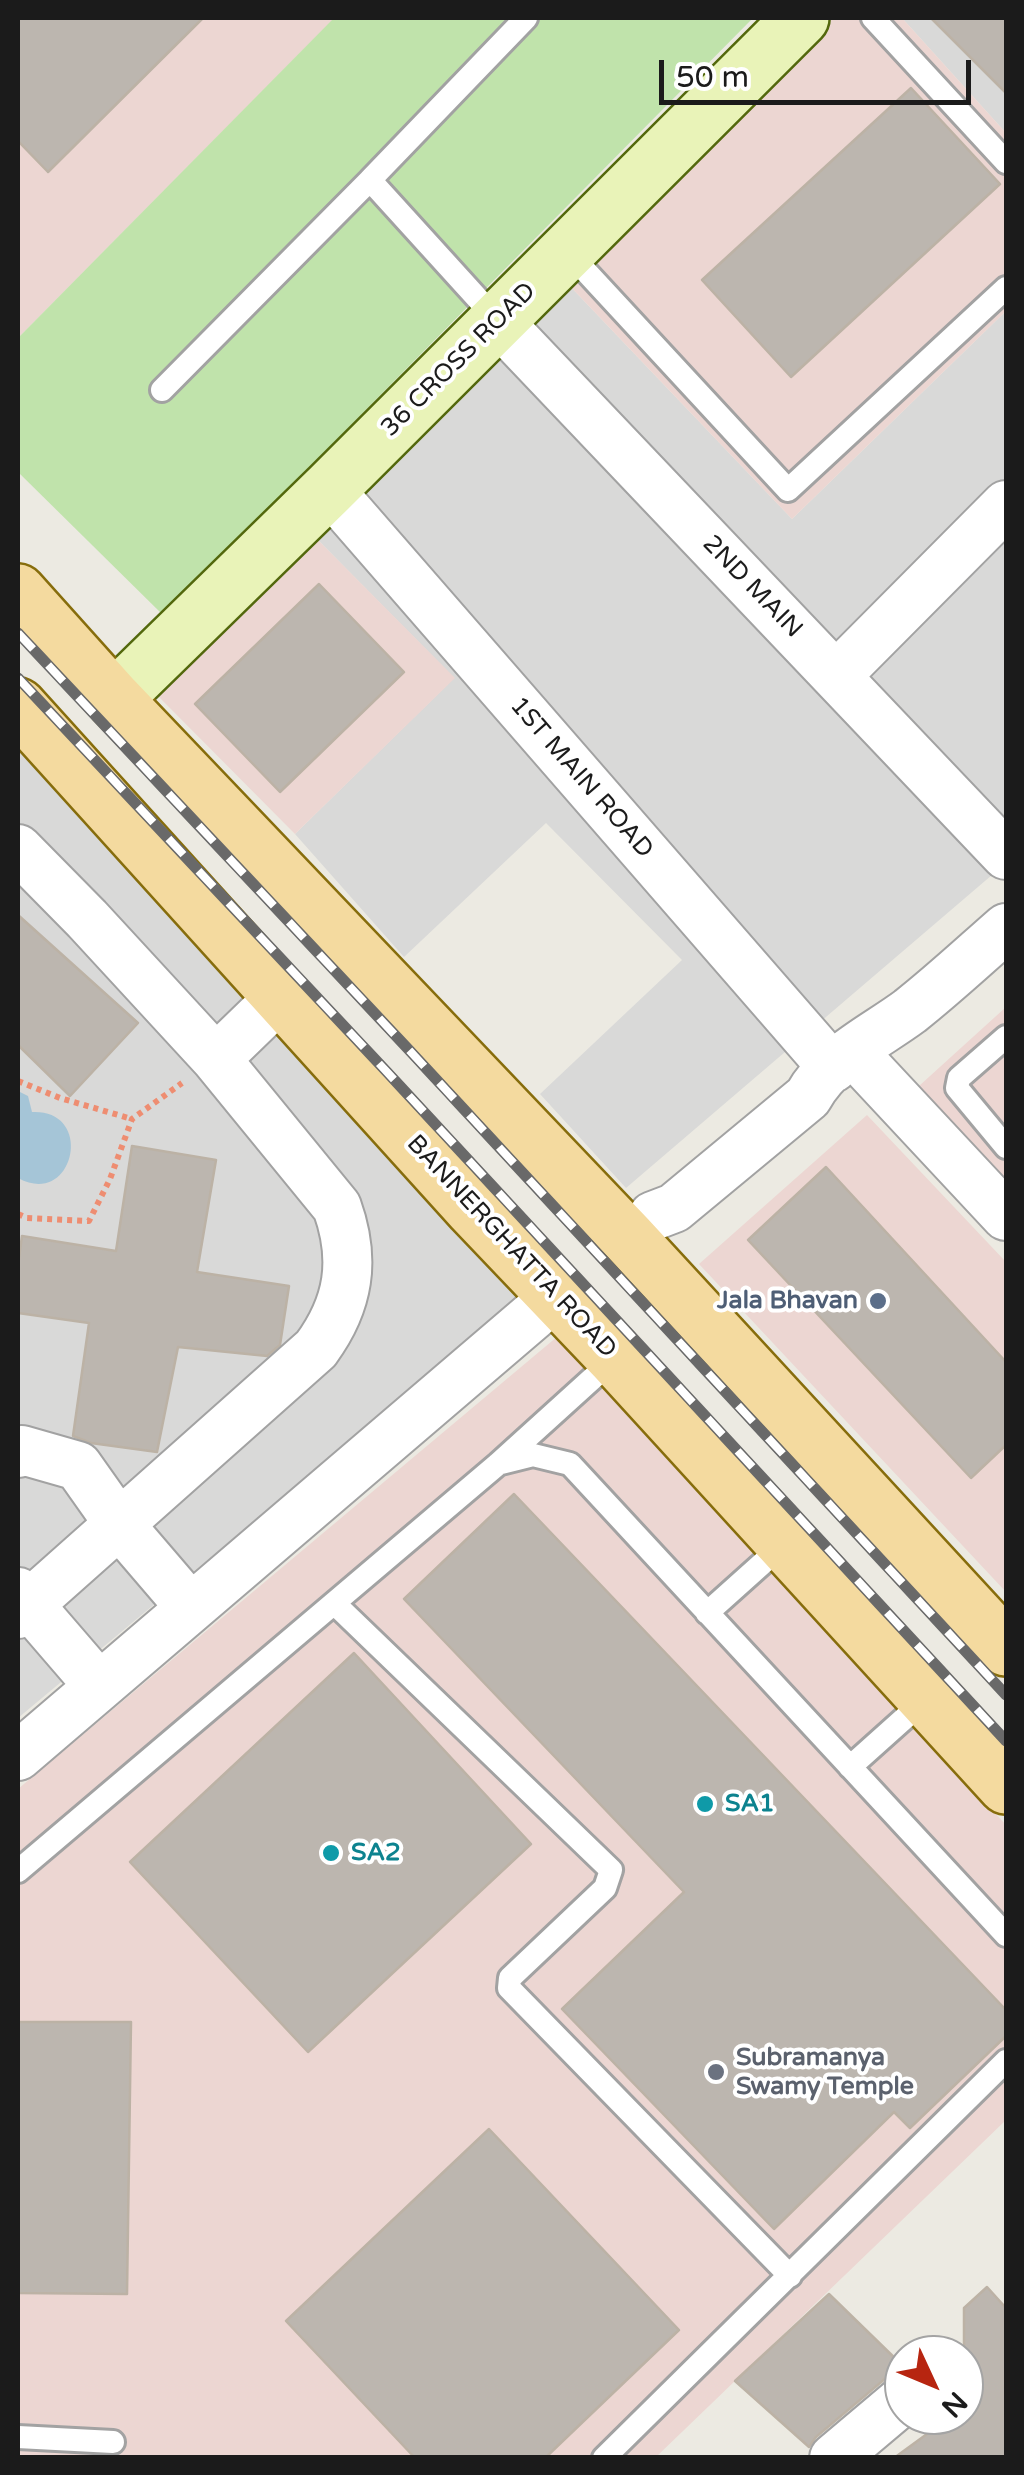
<!DOCTYPE html>
<style>
body{margin:0}
#map{position:relative;width:1024px;height:2475px;overflow:hidden;background:#eceae2;font-family:"Varela Round",sans-serif}
canvas{display:block}
.frame{position:absolute;inset:0;border:20px solid #1b1b1b;pointer-events:none}
.north{position:absolute;left:884px;top:2335px;width:100px;height:100px;box-sizing:border-box;background:#fff;border:2px solid #a4a4a4;border-radius:50%;rotate:134deg;font-size:28px;font-weight:700;line-height:40px;text-align:center;color:#1b1b1b}
.north::after{content:'';display:block;margin:auto;width:35px;height:45px;background:#b72510;clip-path:polygon(50% 0,100% 100%,50% 72%,0 100%)}
.scale{position:absolute;left:659px;top:60px;width:312px;height:45px;box-sizing:border-box;border:5px solid #1b1b1b;border-top:0;padding-left:12px;font-size:30px;line-height:35px;white-space:nowrap;color:#1b1b1b;-webkit-text-stroke:8px #fff;paint-order:stroke}
</style>
<div id="map">
<canvas width="1024" height="2475"></canvas>
<div class="frame"></div>
<div class="north">N</div>
<div class="scale">50 m</div>
</div>
<script>
const g = document.querySelector('canvas').getContext('2d');
g.lineJoin = 'round';
function paint(path, color) {
  g.fillStyle = color;
  g.fill(path, 'evenodd');
}
function stroke(path, color, width, dash) {
  g.strokeStyle = color;
  g.lineWidth = width;
  g.lineCap = dash ? 'butt' : 'round';
  g.setLineDash(dash || []);
  g.stroke(path);
}
function label(font, color, halo, rows, align = 'center') {
  g.font = font + ' "Varela Round",sans-serif';
  g.lineWidth = 8;
  g.setLineDash([]);
  g.textBaseline = 'middle';
  g.strokeStyle = halo;
  g.fillStyle = color;
  for (const [text, x, y, turn = 0] of rows) {
    g.save();
    g.translate(x, y);
    g.rotate((+turn || 0) * Math.PI / 180);
    g.textAlign = isNaN(turn) ? turn : align;
    if (halo) g.strokeText(text, 0, 0);
    g.fillText(text, 0, 0);
    g.restore();
  }
}
paint(new Path2D(`
 M902,18H1006V133Z
 M566,282L792,519L1006,311V863L626,1188L540,1094L682,960L546,823L404,957L295,834L454,678L315,537Z
 M18,748L519,1300L18,1718Z`), '#d9d9d8');
paint(new Path2D(`
 M18,18H335L18,338Z
 M832,18H902L1006,133V311L792,519L566,282Z
 M315,537L455,678L295,834L155,693Z
 M1006,1007V1183L919,1086Z
 M867,1115L1006,1262V1592L699,1264Z
 M558,1336L1006,1825V2120L656,2457L18,2458V1789Z`), '#ecd6d2');
paint(new Path2D(`
 M334,18H753L163,615L18,472V338Z`), '#c0e3ab');
paint(new Path2D(`
 M18,1091L28,1096L32,1112C96,1109 74,1209 18,1178Z`), '#a5c5d7');
const building = new Path2D(`
 M18,18H203L48,172L18,141Z
 M931,18H1006V93Z
 M911,88L1000,184L791,377L702,280Z
 M319,584L404,672L280,792L195,704Z
 M18,915L138,1023L70,1096L18,1045Z
 M132,1146L216,1160L197,1272L289,1286L280,1345L267,1356L178,1347L157,1452L91,1443L73,1436L89,1323L18,1313V1265L22,1236L116,1251Z
 M826,1167L1006,1362V1445L971,1478L748,1240Z
 M514,1494L1006,2010V2036L910,2128L894,2112L774,2229L562,2009L684,1892L404,1599Z
 M354,1653L531,1844L308,2052L130,1862Z
 M18,2022H131L127,2294L18,2293Z
 M489,2129L679,2330L545,2458H415L286,2321Z
 M987,2287L1006,2308V2458H894L953,2415H964V2308Z
 M829,2294L904,2367V2372L886,2378L816,2437L809,2447L735,2381Z`);
paint(building, '#bcb6af');
stroke(building, '#bcb2a5', 2.5);
const lane = new Path2D(`
 M873,18L1006,162
 M370,180L526,18
 M567,251L788,490L1006,288
 M162,390L370,180L498,321
 M1006,1037L959,1078L957,1088L1006,1147
 M501,1463L533,1455L570,1464L1006,1935
 M334,1603L611,1870L605,1888L510,1978L509,1988L790,2276
 M707,1613L784,1544
 M850,1767L926,1699
 M18,1871L498,1464L615,1358
 M18,2437L113,2442
 M604,2458L1006,2061`);
const street = new Path2D(`
 M498,321L1006,855
 M329,489L833,1068
 M836,676L1006,505
 M18,849L87,919L216,1059L337,1207C356,1260 349,1304 316,1349L18,1614
 M852,1051L1006,1216
 M216,1059L280,997
 M653,1216L674,1208L808,1097C830,1057 875,1037 910,1011C943,985 974,956 1006,928
 M18,1453L22,1450L78,1466L119,1524L191,1608
 M18,1592L99,1686
 M18,1756L556,1296
 M834,2458L904,2399`);
const secondary = new Path2D(`
 M114,699L329,489L801,18`);
const primary = new Path2D(`
 M18,592L114,699L628,1238L1006,1648
 M18,706L473,1209L615,1358L1006,1786`);
stroke(lane, '#a2a2a2', 28);
stroke(street, '#a2a2a2', 52);
stroke(secondary, '#53680d', 60);
stroke(primary, '#876d0c', 60);
stroke(new Path2D(`
 M18,1081L60,1098L132,1119
 M18,1214L27,1218L89,1221L110,1179L132,1119L182,1083`), '#ee8d71', 6, [5, 5]);
stroke(lane, '#fff', 22);
stroke(street, '#fff', 48);
stroke(secondary, '#e9f3b8', 55);
stroke(primary, '#f4da9f', 55);
const rail = new Path2D(`
 M18,633L410,1051L1006,1695
 M18,678L387,1072L1006,1741`);
stroke(rail, '#696969', 11);
stroke(rail, '#fff', 8, [22]);
for (const [x, y, r, color] of [
 [878,1301,10,"#5c6f8a"],
 [705,1804,10,"#0f9aa8"],
 [331,1853,10,"#0f9aa8"],
 [716,2072,10,"#6b7280"]
]) {
  const dot = new Path2D();
  dot.arc(x, y, r, 0, 2 * Math.PI);
  g.fillStyle = color;
  g.fill(dot);
  stroke(dot, '#fff', 4);
}
label('25px', '#1b1b1b', '#fff', [
 ["36 CROSS ROAD",459,360,-45],
 ["2ND MAIN",752,587,46],
 ["1ST MAIN ROAD",581,778,49],
 ["BANNERGHATTA ROAD",511,1247,47]
]);
label('bold 25px', '#4e5e75', '#fff', [
 ["Jala Bhavan",858,1301]
], 'right');
label('bold 25px', '#0d838f', '#fff', [
 ["SA1",725,1804],
 ["SA2",351,1853]
], 'left');
label('bold 25px', '#5b616d', '#fff', [
 ["Subramanya",736,2058],
 ["Swamy Temple",736,2087]
], 'left');
</script>
